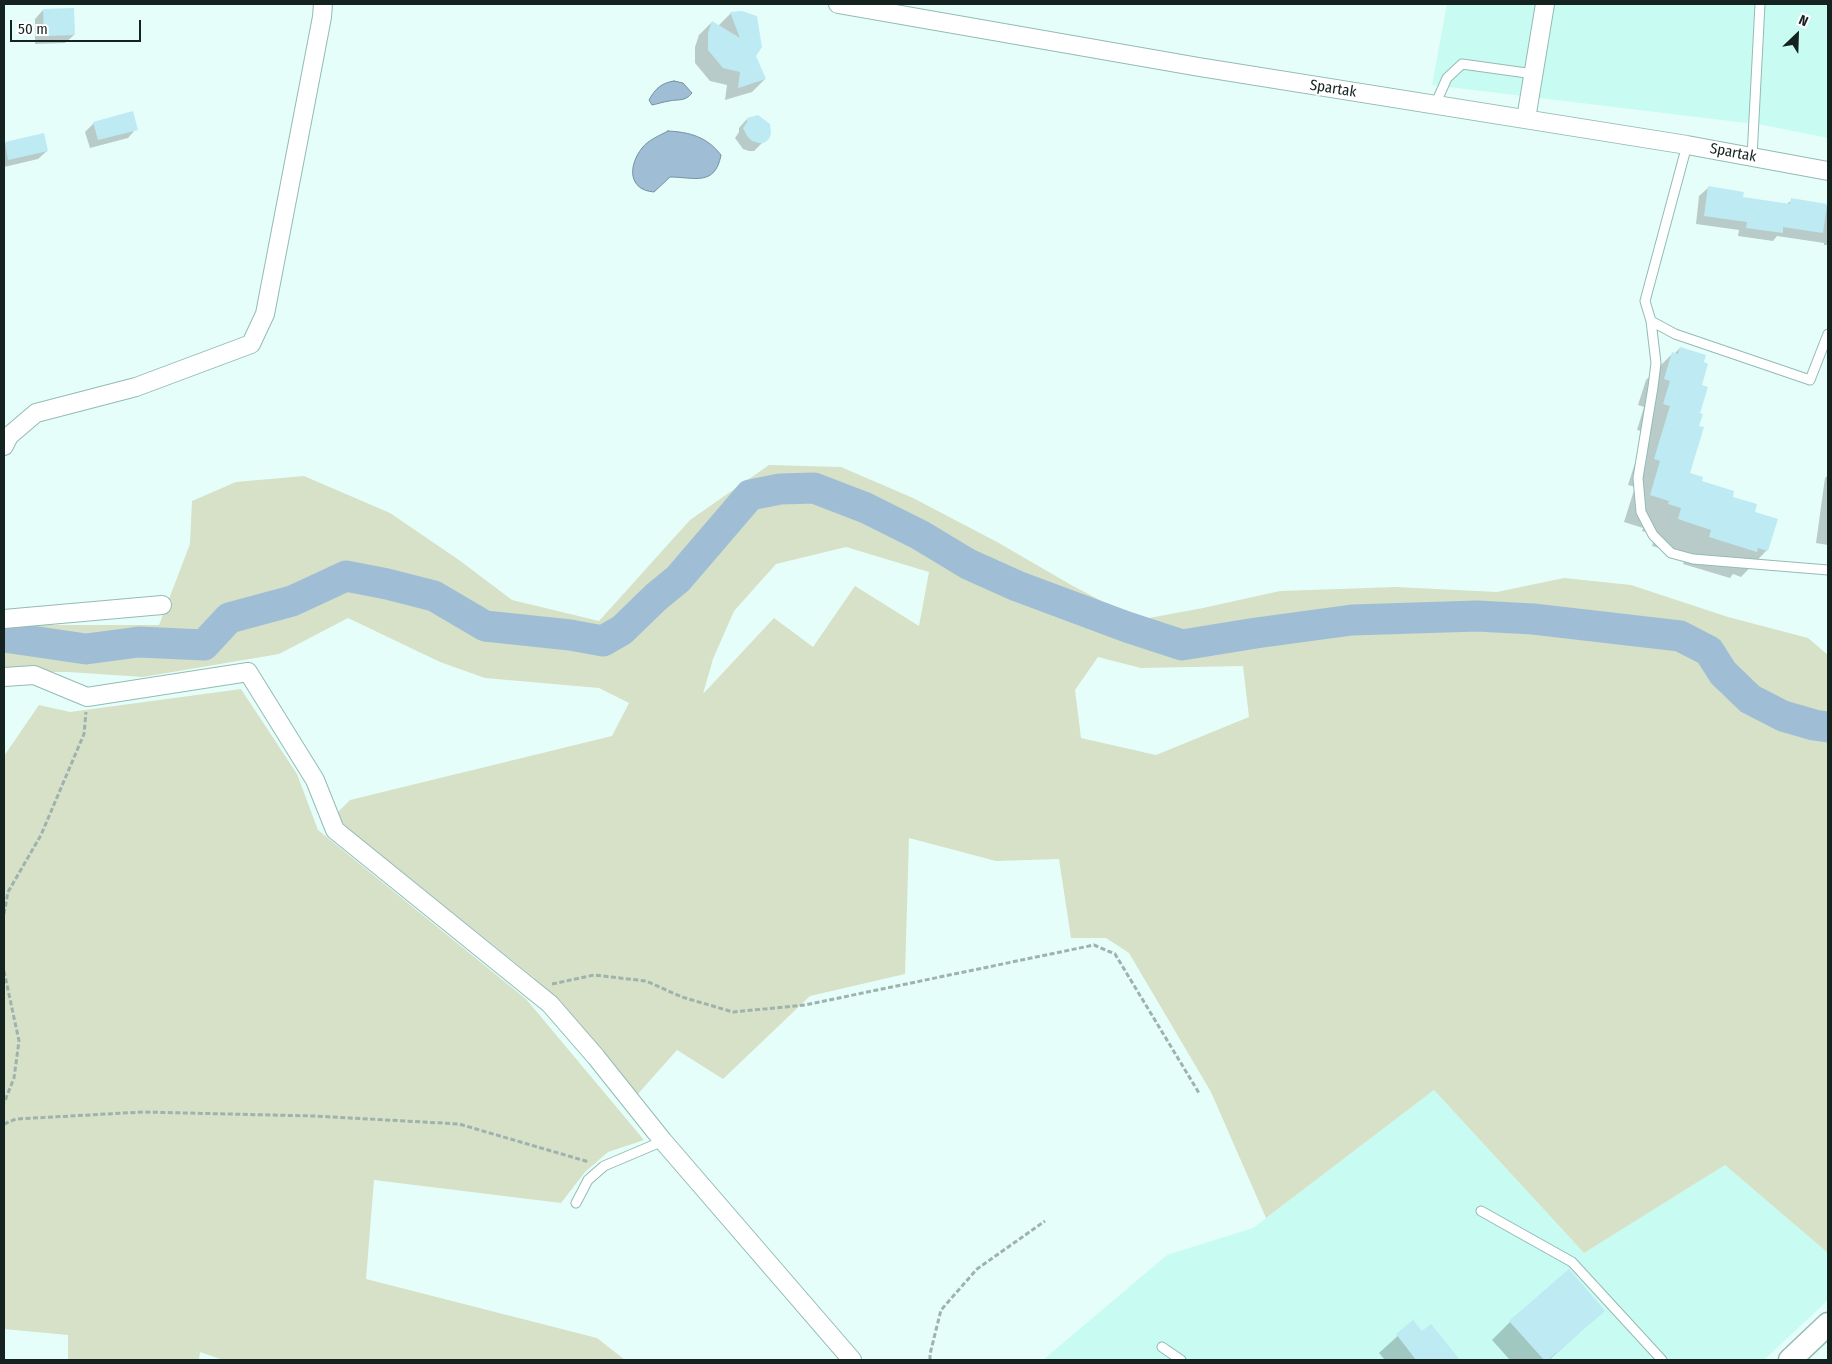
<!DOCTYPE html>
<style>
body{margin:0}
#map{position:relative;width:1832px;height:1364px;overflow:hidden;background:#e6fefa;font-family:"Fira Sans Condensed",sans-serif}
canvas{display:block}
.frame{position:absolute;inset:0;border:5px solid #142320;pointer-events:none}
.north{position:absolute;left:1772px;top:10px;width:50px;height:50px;-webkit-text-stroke:4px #fff;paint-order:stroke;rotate:24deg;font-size:14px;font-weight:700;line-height:20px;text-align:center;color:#142320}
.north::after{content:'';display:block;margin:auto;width:18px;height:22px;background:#142320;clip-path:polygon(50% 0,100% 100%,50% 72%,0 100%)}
.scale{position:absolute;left:10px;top:20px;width:131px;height:22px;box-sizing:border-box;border:2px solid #142320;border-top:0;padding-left:6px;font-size:15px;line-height:18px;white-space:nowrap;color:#142320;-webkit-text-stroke:4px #fff;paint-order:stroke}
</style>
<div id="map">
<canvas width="1832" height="1364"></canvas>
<div class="frame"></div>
<div class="north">N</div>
<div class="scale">50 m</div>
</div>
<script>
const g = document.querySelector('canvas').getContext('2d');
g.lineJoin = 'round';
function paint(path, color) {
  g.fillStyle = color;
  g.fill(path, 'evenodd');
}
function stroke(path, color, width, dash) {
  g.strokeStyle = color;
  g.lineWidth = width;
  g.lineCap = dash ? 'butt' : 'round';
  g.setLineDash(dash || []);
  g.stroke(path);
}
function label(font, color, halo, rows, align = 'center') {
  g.font = font + ' "Fira Sans Condensed",sans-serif';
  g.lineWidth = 4;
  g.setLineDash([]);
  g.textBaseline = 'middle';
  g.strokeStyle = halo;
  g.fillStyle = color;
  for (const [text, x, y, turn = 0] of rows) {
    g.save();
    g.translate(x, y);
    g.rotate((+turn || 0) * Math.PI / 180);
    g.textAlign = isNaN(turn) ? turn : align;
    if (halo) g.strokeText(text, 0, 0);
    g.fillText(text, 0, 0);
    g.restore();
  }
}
paint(new Path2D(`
 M1447,4H1828V138L1763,125L1432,85Z
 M1434,1090L1584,1253L1725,1165L1828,1253V1300L1764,1360H1043L1167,1255L1253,1228Z`), '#c8fbf2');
paint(new Path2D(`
 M769,465L841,467L913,498L997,542L1073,586L1138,620L1203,608L1280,591L1396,587L1497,592L1564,578L1631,585L1728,617L1808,638L1828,655V1253L1725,1165L1584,1253L1434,1090L1266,1218L1211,1092L1129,953L1106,938H1071L1059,859L996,861L909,838L905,974L810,996L723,1079L677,1050L637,1095L533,977L346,827L335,815L350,800L612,736L629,703L599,688L485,678L440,662L348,618L279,654L143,677L68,672H4V625H159L190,544L192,501L236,482L304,476L390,513L459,560L512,600L599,621L690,520ZM846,547L929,572L919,626L855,586L813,647L774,618L703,694L713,659L734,611L776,564ZM1098,657L1141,668L1243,666L1249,717L1156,755L1081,738L1075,690Z
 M241,689L297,774L318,830L526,999L644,1140L608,1152L585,1172L561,1203L374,1180L366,1279L597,1338L625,1360H223L200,1352L199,1360H68V1335L4,1329V756L39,705L70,712Z`), '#d6e1c7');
const water = new Path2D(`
 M674,81L683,83L692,93C685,102 678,99 669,101C663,102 657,104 652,105L649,100C655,89 661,83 674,81Z
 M668,131C690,132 707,137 721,155C715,187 694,177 670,177L654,192C628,190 628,166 642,148C648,140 659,136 668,131Z`);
paint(water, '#9fbed6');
stroke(water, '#75909f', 1);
paint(new Path2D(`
 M43,10L74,35L65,43L35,44V19Z
 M731,13L765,79L752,92L725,100L727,85L710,81L695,63V47L699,35L712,22L718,26Z
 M747,119L767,138L754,151H749L743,149L735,138L739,132V128Z
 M94,123L136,129L128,138L90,148L85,132Z
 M5,143L47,151L38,159L4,167V144Z
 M1708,188L1742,198L1787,204L1792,200L1828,206V245H1824V243L1777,236L1773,241L1738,236L1739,230L1696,224L1699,196Z
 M1680,348L1700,386L1698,414L1688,474L1731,497L1753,513L1767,550L1741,577L1733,574L1730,578L1683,564L1686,556L1652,546L1655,535L1642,531L1643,528L1624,522L1635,487L1628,485L1645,432L1637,430L1644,407L1638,405L1646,380L1673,353L1674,354Z
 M1828,475V545L1816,543L1825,478Z
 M1603,1311L1549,1360H1510L1492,1340L1510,1322Z
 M1413,1322L1422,1333L1431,1325L1459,1360H1385L1379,1353Z`), '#0003');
stroke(new Path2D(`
 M4,637L86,649L139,642L204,645L229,618L292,601L346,576L387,584L434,596L485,626L570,635L603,641L622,630L656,597L678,579L750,495L780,489L814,488L866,508L920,535L968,564L1017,586L1127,627L1182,645L1256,633L1352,620L1477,616L1533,619L1680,636L1709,651L1723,673L1750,699L1783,716L1814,725L1828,727`), '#9fbed6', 31);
paint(new Path2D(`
 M74,8L75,35L44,36L43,9Z
 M742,11L757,16L762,47L756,56L766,79L738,88L740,72L723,68L708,50V33L712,21L740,38L730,12Z
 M133,111L138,130L98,140L93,122Z
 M758,115L770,124L771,134L769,139L764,143H759L752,141L747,136L743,128L747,122V118Z
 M44,133L48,151L8,160L5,142Z
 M1708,186L1744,192L1743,197L1790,204L1791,198L1827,204L1823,233L1783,227V233L1746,228L1747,222L1704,216Z
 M1680,347L1706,355L1704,362L1708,364L1702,385L1708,387L1700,413L1703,414L1699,426L1704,427L1690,473L1703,477L1702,481L1734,491L1733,497L1757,504L1755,512L1778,519L1768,551L1758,548L1757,552L1709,537L1711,530L1678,519L1681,508L1668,504L1669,501L1650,495L1660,461L1654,459L1670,406L1663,404L1670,381L1664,379L1672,352L1678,354Z
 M1569,1269L1605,1311L1548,1360H1544L1509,1321Z
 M1413,1320L1422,1331L1431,1324L1460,1360H1416L1396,1334Z`), '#beeaf3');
const service = new Path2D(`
 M1435,105L1447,78L1462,64L1534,74
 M1687,145L1645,301L1651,321L1656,363L1653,387L1638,478L1641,512L1653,535L1671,553L1693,559L1828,570
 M1752,157L1760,4
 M1651,321L1675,334L1810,380L1828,334
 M576,1203L588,1180L604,1166L663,1141
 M1481,1211L1572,1262L1662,1360
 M1162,1347L1181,1360`);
const minor = new Path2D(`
 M838,4L1199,67L1687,145L1828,171
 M1526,119L1545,4
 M4,446L9,436L36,413L136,387L251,344L265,314L322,17L323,4
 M4,619L162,605
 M4,677L34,675L87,697L248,672L315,780L335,830L550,1004L596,1057L663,1141L852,1360`);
const tertiary = new Path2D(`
 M1790,1360L1828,1324`);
stroke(service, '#94bbb4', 11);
stroke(minor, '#94bbb4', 20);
stroke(tertiary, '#94bbb4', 25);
stroke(new Path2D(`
 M4,914L8,892L41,835L84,734L86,712
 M4,971L19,1041L14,1078L4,1103
 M552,984L594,975L646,981L682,997L733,1012L805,1005L1094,945L1115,954L1199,1093
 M4,1124L16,1119L143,1112L314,1116L459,1124L589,1162
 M930,1360V1354L941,1310L977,1269L1045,1221`), '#9eb2af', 3, [5, 2.5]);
stroke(service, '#fff', 9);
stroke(minor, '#fff', 18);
stroke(tertiary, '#fff', 22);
label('15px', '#142320', '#fff', [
 ["Spartak",1333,89,9],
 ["Spartak",1733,153,11]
]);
</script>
